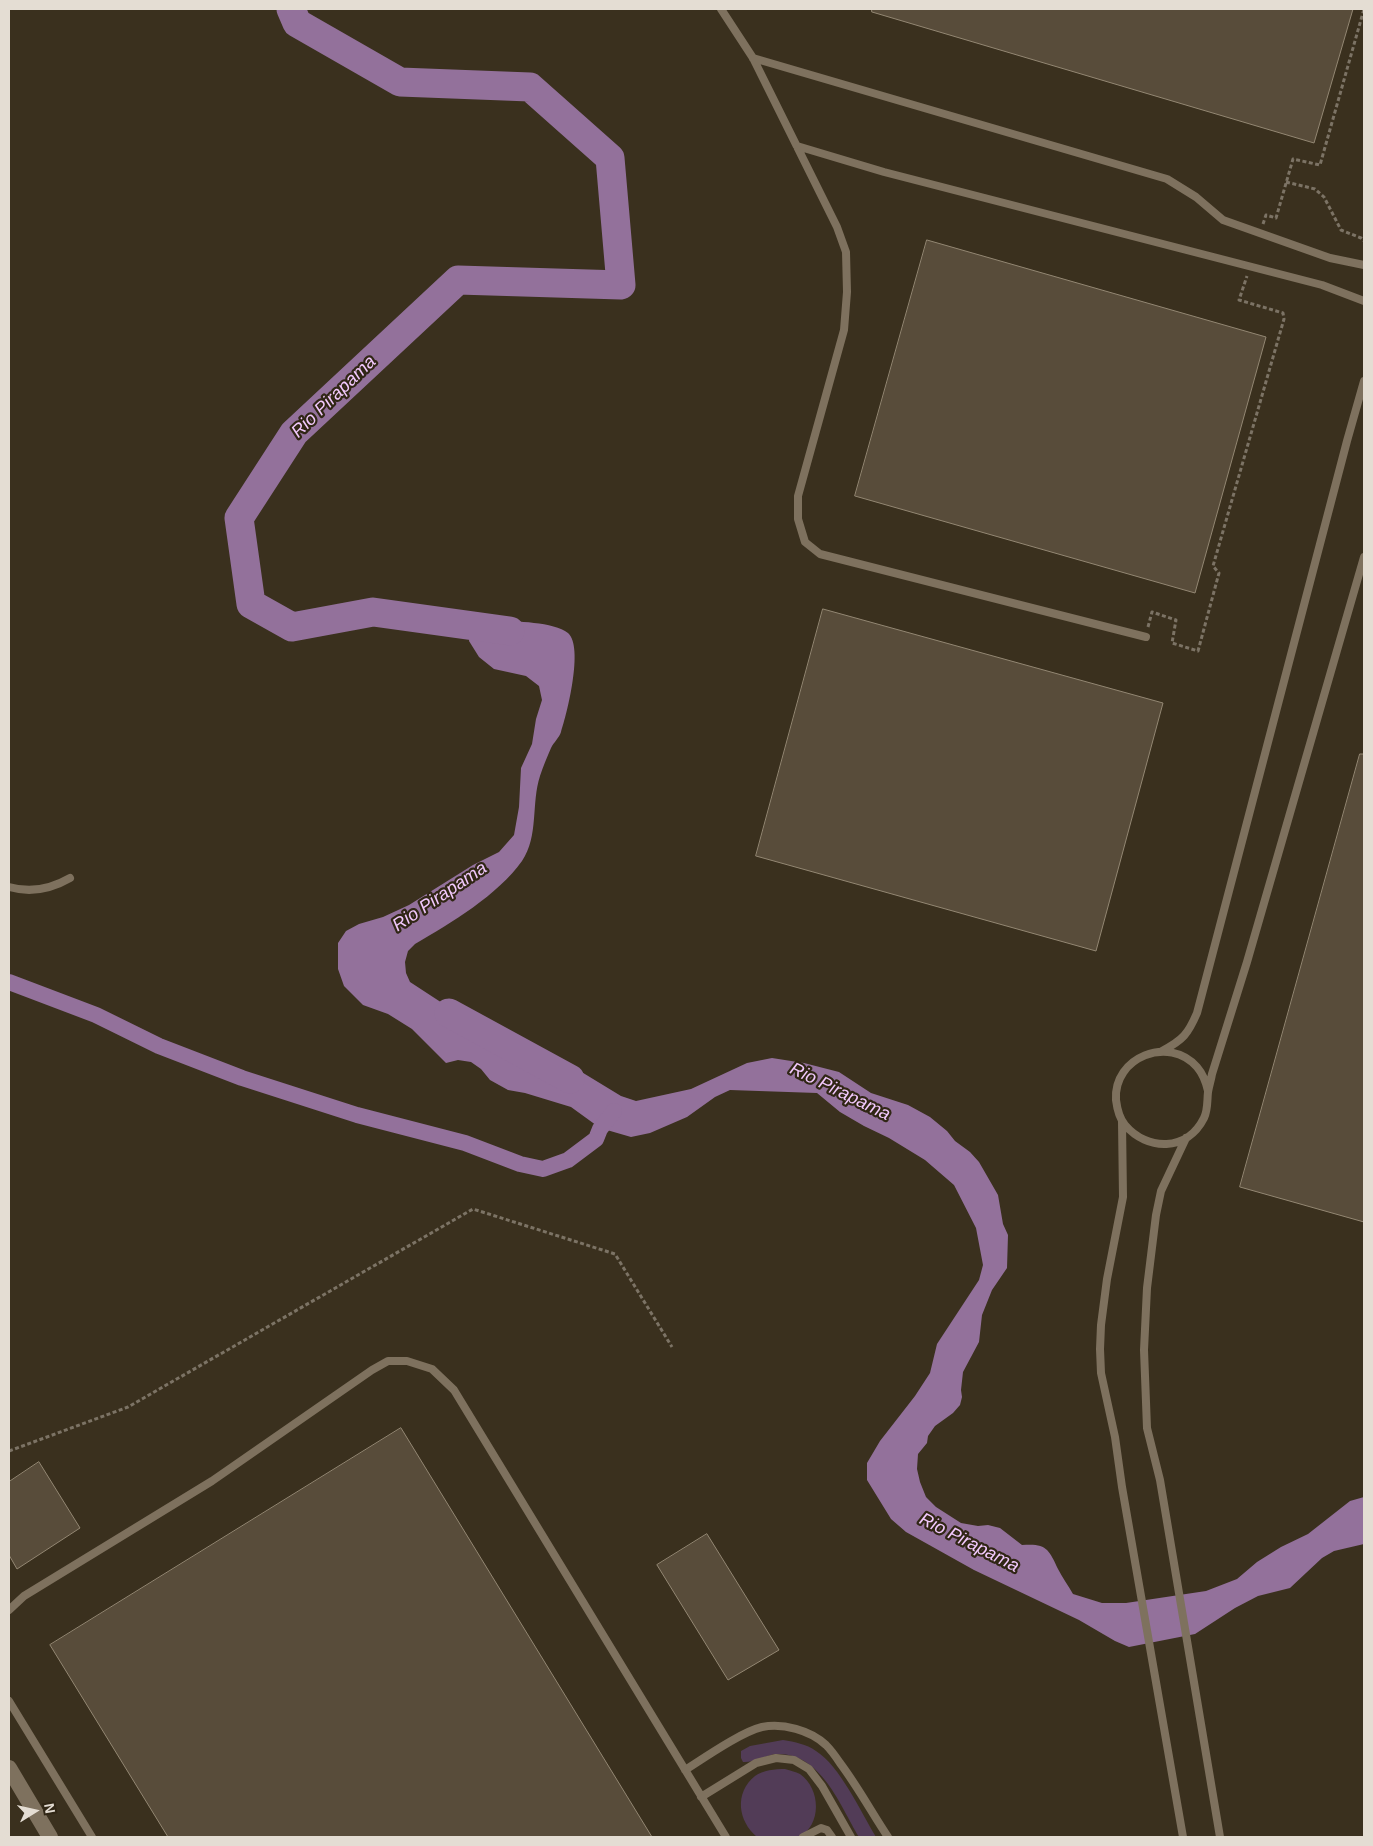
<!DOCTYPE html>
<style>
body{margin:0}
#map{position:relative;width:1373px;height:1846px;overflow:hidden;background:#3a301e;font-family:Helvetica,sans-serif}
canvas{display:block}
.frame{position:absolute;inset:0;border:10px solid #e4ddd3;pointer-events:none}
.north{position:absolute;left:10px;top:1786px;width:50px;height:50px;-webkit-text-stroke:4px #302615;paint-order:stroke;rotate:80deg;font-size:14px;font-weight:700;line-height:20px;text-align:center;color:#e4ddd3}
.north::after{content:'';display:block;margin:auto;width:18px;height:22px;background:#e4ddd3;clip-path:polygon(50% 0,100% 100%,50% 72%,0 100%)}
</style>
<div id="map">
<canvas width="1373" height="1846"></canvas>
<div class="frame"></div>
<div class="north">N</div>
</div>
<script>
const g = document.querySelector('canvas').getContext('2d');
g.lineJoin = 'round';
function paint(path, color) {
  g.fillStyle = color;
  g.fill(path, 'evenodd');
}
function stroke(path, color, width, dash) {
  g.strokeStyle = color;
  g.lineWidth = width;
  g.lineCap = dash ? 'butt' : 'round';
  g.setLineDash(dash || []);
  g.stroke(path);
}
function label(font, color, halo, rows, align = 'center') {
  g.font = font + ' Helvetica,sans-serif';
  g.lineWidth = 4.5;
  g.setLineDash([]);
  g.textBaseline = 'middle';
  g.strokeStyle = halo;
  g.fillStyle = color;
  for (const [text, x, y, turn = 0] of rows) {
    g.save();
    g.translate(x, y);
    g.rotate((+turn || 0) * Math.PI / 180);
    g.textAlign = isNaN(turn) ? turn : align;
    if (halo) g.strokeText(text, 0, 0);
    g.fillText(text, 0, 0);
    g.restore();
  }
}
paint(new Path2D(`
 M783,1740C795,1742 806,1744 816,1751C840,1766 861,1812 876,1837H859C840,1805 821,1753 777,1754C765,1755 754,1763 743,1762L741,1758V1751L750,1746Z
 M785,1769C789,1770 796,1772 800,1774C821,1789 822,1825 799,1837H757C738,1821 734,1793 755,1776C763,1770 775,1769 785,1769Z`), '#523c57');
paint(new Path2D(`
 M497,621C515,621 554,622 568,633C584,647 567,714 561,732C559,738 554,742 551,748C547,757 543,767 540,776C531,803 539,836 522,861C498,895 451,923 415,944L408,951L405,962L406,973L410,982L459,1014L474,1021L493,1045L512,1059L523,1061L552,1060L575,1068L621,1096L636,1101L691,1089L747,1063L772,1058L804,1063L839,1072L871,1093L908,1105L930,1117L947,1131L955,1141L970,1152L979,1162L998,1195L1003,1224L1008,1235L1007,1268L992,1290L982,1315L979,1342L963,1372L961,1390L962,1397L960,1405L953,1413L935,1426L928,1436L927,1443L918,1454L917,1469L920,1482L926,1497L936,1507L961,1523L978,1526L988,1525L1000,1528L1022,1545C1046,1543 1049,1549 1058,1569C1062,1577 1068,1585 1073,1594L1102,1603H1126L1206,1591L1237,1579L1257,1562L1281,1547L1308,1534L1350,1501L1364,1497V1544L1334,1551L1322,1558L1290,1588L1258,1596L1235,1608L1195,1634L1129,1647L1115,1641L1079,1620L974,1570L906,1532L891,1519L867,1480V1463L880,1441L915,1396L930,1373L937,1344L979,1280L983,1265L976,1228L954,1185L925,1160L889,1138L864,1126L840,1112L817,1093L730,1090L715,1097L687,1117L650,1133L631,1137L600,1128L571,1107L525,1093L508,1090L490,1080L481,1069L471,1062L458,1060L446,1063L412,1029L388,1014L363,1005L344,986L338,969V943L346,931L359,924L383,917L409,905L473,865L499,852L514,835L519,807L521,768L532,744L536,719L542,700L539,686L526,676L494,669L479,657L469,641L471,626Z`), '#93719b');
stroke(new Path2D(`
 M9,982L96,1015L159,1046L242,1078L357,1115L465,1143L520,1164L543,1169L568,1160L596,1139L600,1129L614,1111`), '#93719b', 16);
stroke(new Path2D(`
 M291,9L297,23L400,82L530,87L610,158L621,285L458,280L294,433L239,518L251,604L292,627L373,612L510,631
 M449,1013L570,1079`), '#93719b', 29);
const building = new Path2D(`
 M872,9H1353L1314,143L872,12Z
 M927,240L1266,337L1195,593L855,496Z
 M823,609L1163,703L1096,951L756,856Z
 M1360,754H1364V1222L1240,1187Z
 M401,1428L652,1837H168L50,1645Z
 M39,1462L80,1528L17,1569L9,1555V1482Z
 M707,1534L779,1650L728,1680L657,1565Z`);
paint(building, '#584c3a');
stroke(building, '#938773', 1);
stroke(new Path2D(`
 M1286,182L1315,189L1324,197L1341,230L1361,238L1364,241
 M1263,224L1266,215L1276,218L1293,159L1320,165L1364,9
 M1148,627L1152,612L1176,620L1172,643L1198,651L1219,573L1213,566L1284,319L1283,313L1239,300L1247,276
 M9,1451L128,1407L473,1209L615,1254L672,1347`), '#7c7365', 3, [4, 2.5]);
stroke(new Path2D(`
 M721,9L753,58L837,227L846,252L847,292L844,330L798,496V519L805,542L820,554L1146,637
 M753,58L1167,179L1196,197L1223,220L1330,258L1364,265
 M797,146L884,172L1322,285L1364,301
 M9,887C30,893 51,889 70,878
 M1162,1051C1183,1040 1188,1034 1197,1013L1347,441L1364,381
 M1208,1091C1206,1082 1203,1074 1197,1067C1169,1035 1113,1057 1116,1100C1117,1108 1119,1118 1125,1125C1147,1151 1187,1152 1204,1118C1208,1110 1207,1101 1208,1092C1209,1086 1211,1080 1212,1074L1247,962L1364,557
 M1122,1122L1123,1197L1107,1279L1101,1325L1100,1349L1101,1373L1115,1437L1122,1487L1183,1837
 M1186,1138L1161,1191L1156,1215L1147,1288L1144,1350L1147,1428L1160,1480L1220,1837
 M9,1610L24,1596L212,1481L372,1370L388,1361H407L432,1369L454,1390L726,1837
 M9,1701L92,1837
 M685,1770C704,1758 741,1732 762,1727C783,1723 810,1730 826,1745C831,1750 836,1757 840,1763C858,1787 872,1813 888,1837
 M701,1797L756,1763L776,1758L794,1760L809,1769L822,1786L851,1837
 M803,1837L821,1828L827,1830L832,1837`), '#7e715e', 8);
stroke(new Path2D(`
 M9,1768L50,1837`), '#7e715e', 16);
label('italic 18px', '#f2c9fd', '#302615', [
 ["Rio Pirapama",334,397,-44],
 ["Rio Pirapama",440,897,-34],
 ["Rio Pirapama",840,1092,26],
 ["Rio Pirapama",969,1543,27]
]);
</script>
